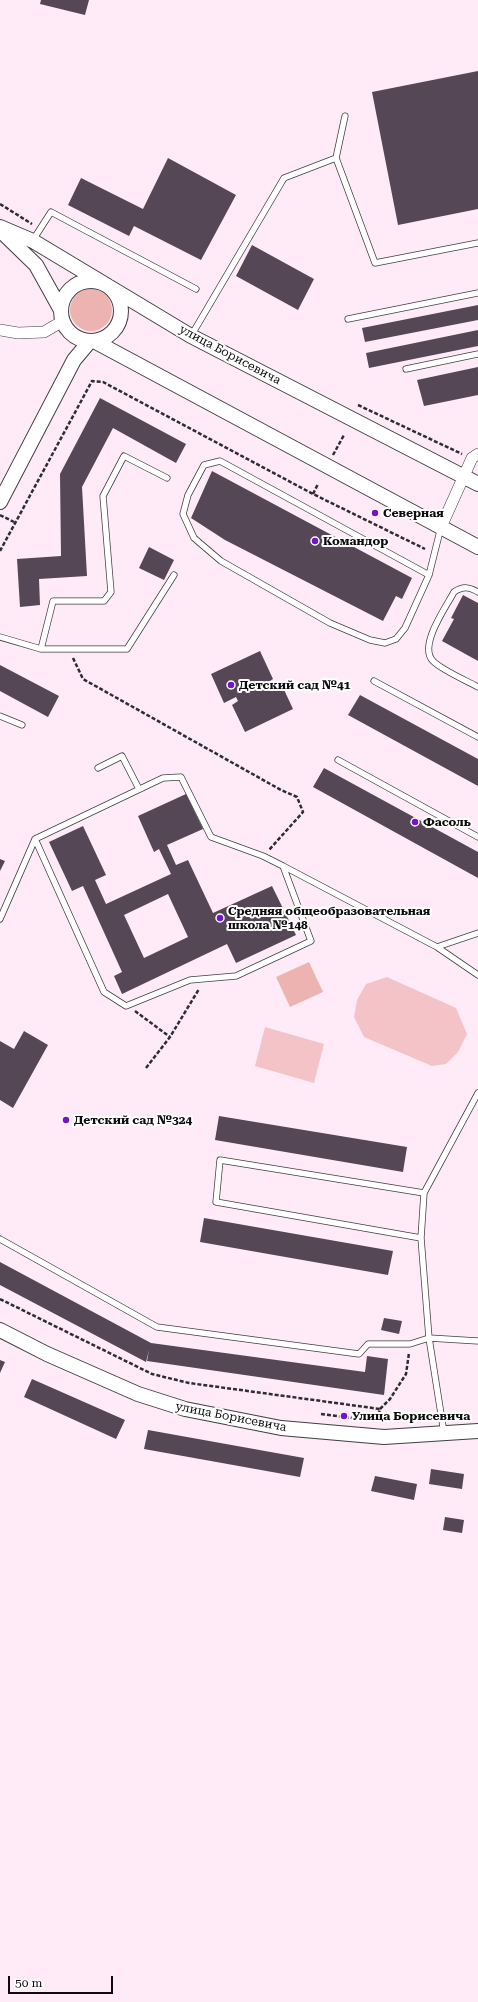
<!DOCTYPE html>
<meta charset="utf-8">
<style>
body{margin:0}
#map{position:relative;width:478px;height:2002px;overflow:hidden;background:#ffebf7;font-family:"Roboto Serif",serif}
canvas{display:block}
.scale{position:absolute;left:8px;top:1976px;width:105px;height:18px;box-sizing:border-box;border:2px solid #0c0c0c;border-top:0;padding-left:5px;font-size:12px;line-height:14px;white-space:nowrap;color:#0c0c0c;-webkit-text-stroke:3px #fff;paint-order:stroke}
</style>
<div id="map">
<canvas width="478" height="2002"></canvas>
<div class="scale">50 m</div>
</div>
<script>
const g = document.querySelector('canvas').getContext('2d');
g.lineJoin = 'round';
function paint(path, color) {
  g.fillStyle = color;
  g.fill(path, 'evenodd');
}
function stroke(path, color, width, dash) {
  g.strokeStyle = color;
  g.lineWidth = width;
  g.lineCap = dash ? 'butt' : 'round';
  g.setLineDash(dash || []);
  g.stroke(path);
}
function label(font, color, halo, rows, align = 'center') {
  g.font = font + ' "Roboto Serif",serif';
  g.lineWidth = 4;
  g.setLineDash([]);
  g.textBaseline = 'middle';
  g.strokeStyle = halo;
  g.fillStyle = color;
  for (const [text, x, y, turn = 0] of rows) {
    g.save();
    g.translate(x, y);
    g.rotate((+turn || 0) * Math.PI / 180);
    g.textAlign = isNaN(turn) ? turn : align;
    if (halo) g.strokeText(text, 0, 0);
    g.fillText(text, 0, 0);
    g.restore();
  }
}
paint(new Path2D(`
 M70 310a21 21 0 1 1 42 0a21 21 0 1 1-42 0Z
 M309,962L323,992L290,1007L276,977Z`), '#edb3b0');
paint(new Path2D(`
 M387,977L456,1008L467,1034L458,1052L446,1064L432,1066L364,1037L354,1017L357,1000L366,984Z
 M265,1027L324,1044L314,1083L255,1066Z`), '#f4c3c7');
paint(new Path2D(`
 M41,0H89L85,15L40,4Z
 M478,71V209L398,225L372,92Z
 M168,158L236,195L201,260L134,226L129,236L68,205L81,178L143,209Z
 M252,245L314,279L298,310L236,276Z
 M478,305V320L365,342L362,328Z
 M478,330V346L369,368L366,353Z
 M478,367V395L424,406L417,380Z
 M100,398L186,444L176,463L113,428L82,487L87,576L39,579L40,605L20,607L17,559L61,556L60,474Z
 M212,471L412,578L402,599L396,596L383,621L225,540L191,518Z
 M149,547L174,560L164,580L139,568Z
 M463,595L478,603V661L442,641L454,619L451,618Z
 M260,651L273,679L270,681L272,685L280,681L293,709L245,732L232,705L238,701L236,697L224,703L211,674Z
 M0,665L59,696L48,717L0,691Z
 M360,695L478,759V786L348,715Z
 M324,768L478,852V878L313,787Z
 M186,794L203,829L167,845L176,865L188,860L213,913L272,886L296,935L236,963L227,944L122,994L114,976L122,972L83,886L72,891L49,842L83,826L106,875L95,880L106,904L171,874L159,849L154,852L138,816ZM168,894L188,937L144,958L124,915Z
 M0,859L5,861L0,871Z
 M24,1031L48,1045L13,1108L0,1100V1041L14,1049Z
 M219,1116L407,1147L403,1172L215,1140Z
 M204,1218L393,1251L388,1275L200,1242Z
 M0,1262L151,1343L365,1372L367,1356L388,1359L384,1395L147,1361L149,1350L146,1362L0,1285Z
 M384,1318L402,1321L399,1334L381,1330Z
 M0,1360L5,1362L0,1373Z
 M32,1379L125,1420L116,1439L24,1397Z
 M148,1430L304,1458L300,1477L144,1449Z
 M431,1469L464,1474L462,1489L429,1484Z
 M375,1476L417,1484L414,1500L371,1491Z
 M445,1517L464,1520L462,1533L443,1530Z`), '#554756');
const service = new Path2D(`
 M345,116L336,158L375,263L478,243
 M33,240L51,212L196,289
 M348,319L478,293
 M191,336L284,178L336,158
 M406,369L478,354
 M429,575L220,461L204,465L188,495L183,514L194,538L221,561L330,623L370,640L385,643L396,639L405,628L429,575L441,527
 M478,592C469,587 463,586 454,592C446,607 418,646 433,661C440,669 467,681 478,687
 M0,637L41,649L53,601H104L111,592L103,496L124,456L167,478
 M41,649H127L174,575
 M374,681L478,737
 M0,716L22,725
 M338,760L478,837
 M98,768L122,756L139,789
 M35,839L104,992L126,1006L190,980L236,976L311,941L283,866L437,947
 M0,919L35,839L163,778L181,777L211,837L263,856L283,866
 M478,933L437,947L478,975
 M421,1238L216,1202L220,1160L424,1193
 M0,1239L157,1327L359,1354L368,1344H410L429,1338L478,1341
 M444,1433L429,1338L421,1238L424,1193L478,1093`);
const minor = new Path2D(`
 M0,330L18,333L44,332L63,321
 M441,527L472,458L478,454`);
const tertiary = new Path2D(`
 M0,227L33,241L191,336L478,484
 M2,232L36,265L61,310
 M61 311a30 30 0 1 1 60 0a30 30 0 1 1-60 0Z
 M94,341L478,547
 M0,502L74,360L90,341
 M0,1330L47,1354L138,1394L185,1409L281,1428L384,1437L478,1431`);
stroke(service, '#3f3f3f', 7);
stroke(minor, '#3f3f3f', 12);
stroke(tertiary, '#3f3f3f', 16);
stroke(new Path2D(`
 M0,204L32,224
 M358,405L462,454
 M333,455L344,435
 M313,494L318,484
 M0,515L14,522
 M0,551L92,381L103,382L313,494L425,549
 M73,658L83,679L281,790L297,797L303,812L269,850
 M135,1011L170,1037
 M146,1068L170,1037L199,989
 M0,1299L152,1374L189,1383L380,1409L377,1421
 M380,1409L390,1399L406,1374L409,1353
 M321,1414L368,1420`), '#2e2e2e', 2.5, [4, 2]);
stroke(service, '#fff', 5.5);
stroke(minor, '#fff', 11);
stroke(tertiary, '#fff', 14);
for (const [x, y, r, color] of [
 [375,513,4,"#7316c9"],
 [315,541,4,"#7316c9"],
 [231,685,4,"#7316c9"],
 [415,822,4,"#7316c9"],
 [220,918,4,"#7316c9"],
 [66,1120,4,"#7316c9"],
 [344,1416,4,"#7316c9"]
]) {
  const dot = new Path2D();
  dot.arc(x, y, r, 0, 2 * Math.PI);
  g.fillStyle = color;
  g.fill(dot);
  stroke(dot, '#fff', 1.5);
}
label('12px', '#0c0c0c', '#fff', [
 ["улица Борисевича",230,355,28],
 ["улица Борисевича",231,1417,11]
]);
label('bold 12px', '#0c0c0c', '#fff', [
 ["Северная",383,513],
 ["Командор",323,541],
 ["Детский сад №41",239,685],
 ["Фасоль",423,822],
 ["Средняя общеобразовательная",228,911],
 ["школа №148",228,925],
 ["Детский сад №324",74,1120],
 ["Улица Борисевича",352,1416]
], 'left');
</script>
